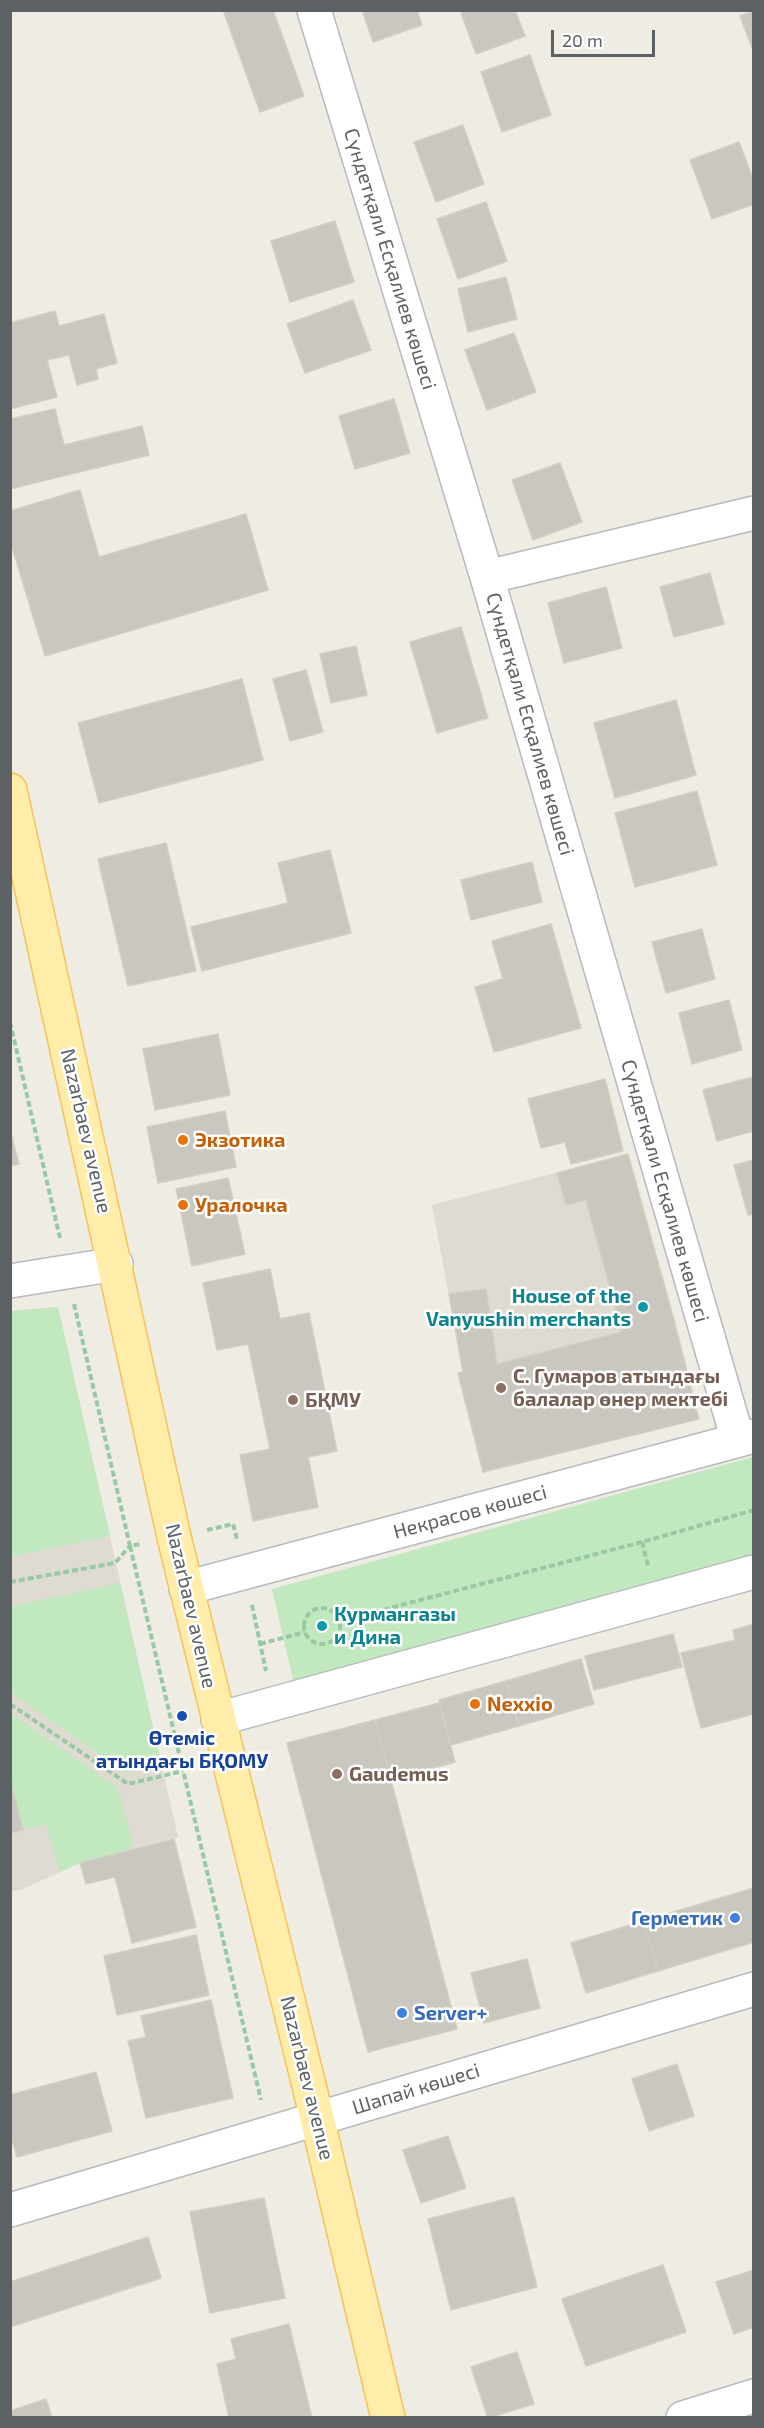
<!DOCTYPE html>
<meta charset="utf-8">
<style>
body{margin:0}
#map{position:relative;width:764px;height:2428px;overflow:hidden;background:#efece4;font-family:"Exo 2",sans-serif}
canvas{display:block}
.frame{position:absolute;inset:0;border:12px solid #5c6165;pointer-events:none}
.scale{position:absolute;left:551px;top:30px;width:104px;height:27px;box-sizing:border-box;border:3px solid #5c6165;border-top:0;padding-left:8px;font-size:18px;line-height:21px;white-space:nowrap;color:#5c6165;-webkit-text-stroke:4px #fff;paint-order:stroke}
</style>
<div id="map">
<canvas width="764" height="2428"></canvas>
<div class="frame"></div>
<div class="scale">20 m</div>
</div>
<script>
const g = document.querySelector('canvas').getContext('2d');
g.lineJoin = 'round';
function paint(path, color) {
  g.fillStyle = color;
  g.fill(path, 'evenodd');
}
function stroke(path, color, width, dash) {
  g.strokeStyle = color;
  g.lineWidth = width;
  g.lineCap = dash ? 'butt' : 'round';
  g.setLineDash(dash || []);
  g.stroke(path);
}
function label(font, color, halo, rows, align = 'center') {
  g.font = font + ' "Exo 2",sans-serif';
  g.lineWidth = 5;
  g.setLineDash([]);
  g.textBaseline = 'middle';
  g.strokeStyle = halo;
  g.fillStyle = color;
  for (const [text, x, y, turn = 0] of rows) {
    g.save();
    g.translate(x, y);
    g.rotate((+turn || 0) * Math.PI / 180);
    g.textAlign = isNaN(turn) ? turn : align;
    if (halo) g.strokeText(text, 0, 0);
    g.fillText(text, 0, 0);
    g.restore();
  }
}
paint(new Path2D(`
 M628,1154L699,1419L483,1472L458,1373L463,1372L432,1205Z
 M58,1307L178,1837L80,1863L23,1889L11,1892V1311Z`), '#dfdbd2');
paint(new Path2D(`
 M58,1307L110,1536L11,1557V1311Z
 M753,1457V1556L294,1684L272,1589Z
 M120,1583L161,1763L126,1773L10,1693L11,1606Z
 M11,1713L118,1788L134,1848L80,1863L60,1872L46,1824L23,1830L11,1778Z`), '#c2e8c0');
const building = new Path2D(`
 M223,10H273L304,96L260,112Z
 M362,10H417L422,25L373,42Z
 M460,10H515L525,36L476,54Z
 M754,11V53L740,16Z
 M530,55L551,115L502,132L481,72Z
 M463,125L484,184L436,202L414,142Z
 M739,142L754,182V204L712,219L690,160Z
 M486,202L507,261L458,279L437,219Z
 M335,221L354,282L290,302L271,241Z
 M506,277L517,319L468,332L458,289Z
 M353,300L371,350L305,373L287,324Z
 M55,311L59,326L104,314L117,363L96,369L98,379L77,385L69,355L47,360L57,397L10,409V323Z
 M514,333L536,392L487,410L465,350Z
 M394,399L410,453L355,469L339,416Z
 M55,409L64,445L142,426L149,455L10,489V419Z
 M560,463L582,522L533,540L512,480Z
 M80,490L99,557L246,514L268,590L45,656L10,540V511Z
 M710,573L724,624L674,637L660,587Z
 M606,587L622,648L564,663L548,603Z
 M461,627L488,718L437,733L410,642Z
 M356,646L367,695L331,703L320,654Z
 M306,670L323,732L290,741L273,679Z
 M242,679L263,760L99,803L78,723Z
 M676,700L696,775L615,798L594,723Z
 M697,791L717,865L635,887L615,813Z
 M166,843L196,971L128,986L98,859Z
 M330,850L351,933L202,971L191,927L288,903L278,863Z
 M532,862L542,902L471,920L461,880Z
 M551,924L581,1028L494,1052L475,987L503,979L492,941Z
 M702,929L715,979L666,993L652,942Z
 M729,1000L742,1050L692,1064L679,1013Z
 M218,1034L230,1095L155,1110L143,1049Z
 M753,1077L754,1131L717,1141L703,1090Z
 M605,1079L623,1151L571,1164L565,1142L541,1148L528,1099Z
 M225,1111L236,1167L158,1183L147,1127Z
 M10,1129L19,1164L10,1166Z
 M628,1154L674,1320L699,1419L483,1472L458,1373L463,1372L449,1294L486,1289L497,1364L622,1332L586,1200L566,1205L557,1173Z
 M754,1160V1214L748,1215L734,1165Z
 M228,1178L245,1254L192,1266L176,1189Z
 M270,1269L280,1319L309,1313L337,1451L308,1457L318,1507L253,1521L240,1455L270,1449L248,1344L217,1350L203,1283Z
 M754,1624V1714L701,1728L681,1653L735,1640L733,1630Z
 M673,1634L682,1667L594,1690L585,1656Z
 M581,1659L594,1704L519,1726L506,1681Z
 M506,1681L519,1726L451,1745L439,1700Z
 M439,1703L455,1762L391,1780L375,1720Z
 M375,1720L457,2029L368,2052L287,1743Z
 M10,1778L23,1830L10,1833Z
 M174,1839L196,1927L132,1943L115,1877L86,1884L80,1863Z
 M754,1888V1942L658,1971L643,1921Z
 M643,1921L658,1971L586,1993L571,1943Z
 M196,1935L209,1995L117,2015L104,1956Z
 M527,1959L540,2008L484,2023L471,1973Z
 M211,2000L233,2098L146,2118L128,2041L146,2037L141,2016Z
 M677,2064L694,2116L649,2131L632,2079Z
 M96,2072L112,2131L17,2157L10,2133V2095Z
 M448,2136L466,2188L421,2203L403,2150Z
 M514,2197L537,2287L451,2310L428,2219Z
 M264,2198L285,2298L210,2313L190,2212Z
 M148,2237L161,2278L10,2327V2282Z
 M663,2265L686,2332L586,2366L562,2299Z
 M754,2270V2327L734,2334L716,2282Z
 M289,2324L312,2418H229L217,2364L236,2359L231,2339Z
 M517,2352L534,2404L488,2418L471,2367Z
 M46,2399L52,2418H12L10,2411Z`);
paint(building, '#cac7c1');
stroke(building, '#d4cec2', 1.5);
const minor = new Path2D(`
 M314,10L487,577L738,1440
 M487,577L754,513
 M10,1281L116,1264
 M186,1588L754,1436
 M218,1719L754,1572
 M10,2210L754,1989
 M683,2418L754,2396`);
const major = new Path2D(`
 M10,790L174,1537L317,2118L388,2418`);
stroke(minor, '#b7babf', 36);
stroke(major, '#f6c156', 36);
stroke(new Path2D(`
 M10,1022L60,1238
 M74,1304L130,1546L140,1544
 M207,1530L233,1524L237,1539
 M642,1542L648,1565
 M130,1546L261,2100
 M10,1582L115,1563L129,1547
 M252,1605L266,1671
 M304 1626a18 18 0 1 1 36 0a18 18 0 1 1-36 0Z
 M340,1621L642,1542L754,1510
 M260,1644L305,1632
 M10,1704L128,1784L183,1771`), '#98c9a4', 4, [6, 3]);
stroke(minor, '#fff', 33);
stroke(major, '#ffeda9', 33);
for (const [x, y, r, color] of [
 [183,1140,6,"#e8710a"],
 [183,1205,6,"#e8710a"],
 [643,1307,6,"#0f9aa8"],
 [501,1388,6,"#8d6e63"],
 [293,1400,6,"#8d6e63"],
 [322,1626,6,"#0f9aa8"],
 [475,1704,6,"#e8710a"],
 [182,1716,6,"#1a4fb4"],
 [337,1774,6,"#8d6e63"],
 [735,1918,6,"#3f7fe0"],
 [402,2013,6,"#3f7fe0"]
]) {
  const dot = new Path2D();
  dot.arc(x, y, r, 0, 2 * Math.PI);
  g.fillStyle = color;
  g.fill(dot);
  stroke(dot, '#fff', 2);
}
label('20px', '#5c6165', '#fff', [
 ["Сүндетқали Есқалиев көшесі",390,259,73],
 ["Сүндетқали Есқалиев көшесі",530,724,74],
 ["Nazarbaev avenue",86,1131,77],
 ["Сүндетқали Есқалиев көшесі",665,1191,74],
 ["Некрасов көшесі",470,1512,-15],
 ["Nazarbaev avenue",191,1606,77],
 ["Nazarbaev avenue",307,2078,76],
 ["Шапай көшесі",416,2089,-17]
]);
label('bold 20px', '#c56008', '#fff', [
 ["Экзотика",195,1140],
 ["Уралочка",195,1205],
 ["Nexxio",487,1704]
], 'left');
label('bold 20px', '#0d838f', '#fff', [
 ["House of the",631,1296],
 ["Vanyushin merchants",631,1319],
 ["Курмангазы",334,1614,"left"],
 ["и Дина",334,1637,"left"]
], 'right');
label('bold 20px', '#785e54', '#fff', [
 ["С. Гумаров атындағы",513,1376],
 ["балалар өнер мектебі",513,1399],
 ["БҚМУ",305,1400],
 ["Gaudemus",349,1774]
], 'left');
label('bold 20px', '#164399', '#fff', [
 ["Өтеміс",182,1738],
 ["атындағы БҚОМУ",182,1761]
]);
label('bold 20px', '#366cbe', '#fff', [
 ["Герметик",723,1918],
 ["Server+",414,2013,"left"]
], 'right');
</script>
